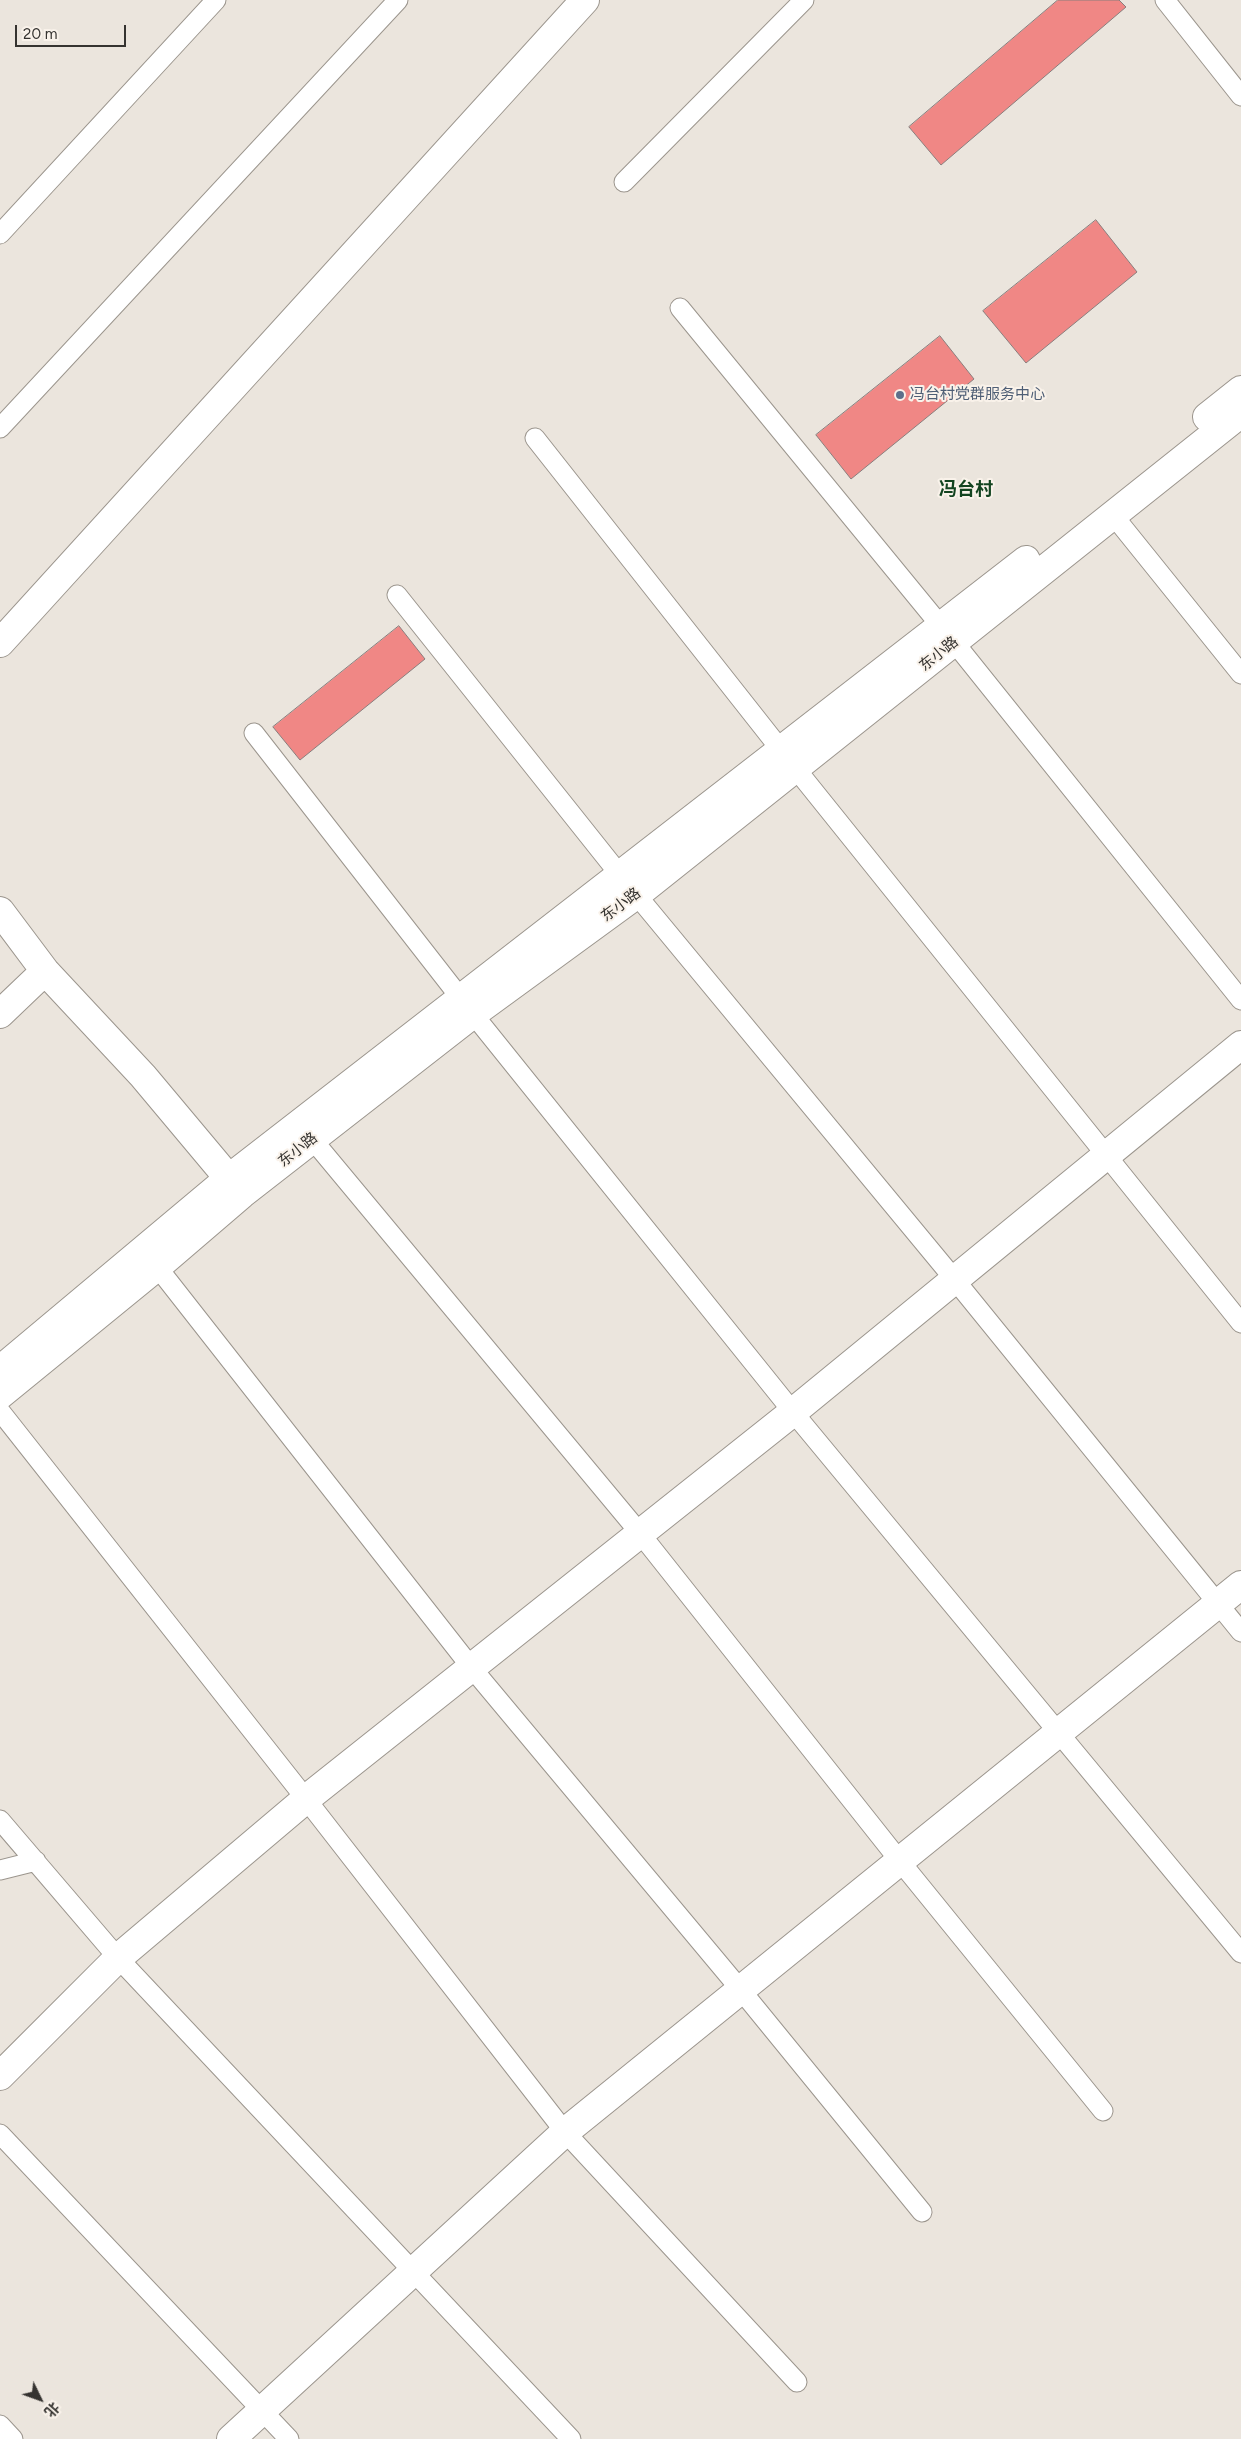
<!DOCTYPE html>
<meta charset="utf-8">
<style>
body{margin:0}
#map{position:relative;width:1241px;height:2439px;overflow:hidden;background:#ebe5dd;font-family:Figtree,"Noto Sans SC",sans-serif}
canvas{display:block}
.north{position:absolute;left:15px;top:2374px;width:50px;height:50px;-webkit-text-stroke:4px #f9f2ea;paint-order:stroke;rotate:132deg;font-size:14px;font-weight:700;line-height:20px;text-align:center;color:#353330}
.north::after{content:'';display:block;margin:auto;width:18px;height:22px;background:#353330;clip-path:polygon(50% 0,100% 100%,50% 72%,0 100%)}
.scale{position:absolute;left:15px;top:25px;width:111px;height:22px;box-sizing:border-box;border:2px solid #353330;border-top:0;padding-left:6px;font-size:15px;line-height:18px;white-space:nowrap;color:#353330;-webkit-text-stroke:4px #f9f2ea;paint-order:stroke}
</style>
<div id="map">
<canvas width="1241" height="2439"></canvas>
<div class="north">北</div>
<div class="scale">20 m</div>
</div>
<script>
const g = document.querySelector('canvas').getContext('2d');
g.lineJoin = 'round';
function paint(path, color) {
  g.fillStyle = color;
  g.fill(path, 'evenodd');
}
function stroke(path, color, width, dash) {
  g.strokeStyle = color;
  g.lineWidth = width;
  g.lineCap = dash ? 'butt' : 'round';
  g.setLineDash(dash || []);
  g.stroke(path);
}
function label(font, color, halo, rows, align = 'center') {
  g.font = font + ' Figtree,"Noto Sans SC",sans-serif';
  g.lineWidth = 4;
  g.setLineDash([]);
  g.textBaseline = 'middle';
  g.strokeStyle = halo;
  g.fillStyle = color;
  for (const [text, x, y, turn = 0] of rows) {
    g.save();
    g.translate(x, y);
    g.rotate((+turn || 0) * Math.PI / 180);
    g.textAlign = isNaN(turn) ? turn : align;
    if (halo) g.strokeText(text, 0, 0);
    g.fillText(text, 0, 0);
    g.restore();
  }
}
const building = new Path2D(`
 M1058,0H1119L1126,7L941,165L909,127Z
 M1096,220L1137,272L1026,363L983,311Z
 M940,336L974,379L851,479L816,435Z
 M399,626L425,659L300,760L273,727Z`);
paint(building, '#f08785');
stroke(building, '#897e7d', 1);
const lane = new Path2D(`
 M1165,0L1241,96
 M624,182L804,0
 M0,234L216,0
 M680,308L954,642L1241,1000
 M0,428L398,0
 M535,438L796,769L1241,1323
 M1113,515L1241,674
 M397,595L620,875L955,1280L1241,1632
 M254,733L473,1014L793,1412L1241,1953
 M312,1139L639,1532L899,1860L1103,2111
 M151,1259L471,1667L740,1989L922,2212
 M0,1411L306,1799L565,2132L797,2382
 M0,1820L118,1958L571,2439
 M0,1870L36,1861
 M0,2134L289,2439
 M0,2425L13,2439`);
const street = new Path2D(`
 M1207,417L1241,390
 M0,643L585,0
 M0,911L45,971L143,1076L241,1193
 M0,1014L45,971
 M0,1370L228,1179L1026,560
 M0,1395L158,1266L242,1194L473,1014L636,895L1241,413
 M0,2076L118,1958L306,1799L793,1412L1241,1045
 M231,2439L565,2132L1241,1585`);
stroke(lane, '#9b958d', 21);
stroke(street, '#9b958d', 30);
stroke(lane, '#fff', 19);
stroke(street, '#fff', 28);
for (const [x, y, r, color] of [
 [900,395,5,"#5c6f8a"]
]) {
  const dot = new Path2D();
  dot.arc(x, y, r, 0, 2 * Math.PI);
  g.fillStyle = color;
  g.fill(dot);
  stroke(dot, '#f9f2ea', 2);
}
label('15px', '#4e5e75', '#f9f2ea', [
 ["冯台村党群服务中心",910,395]
], 'left');
label('15px', '#353330', '#f9f2ea', [
 ["东小路",939,654,-39],
 ["东小路",621,905,-37],
 ["东小路",298,1150,-38]
]);
label('bold 18px', '#134420', '#f9f2ea', [
 ["冯台村",966,490]
]);
</script>
